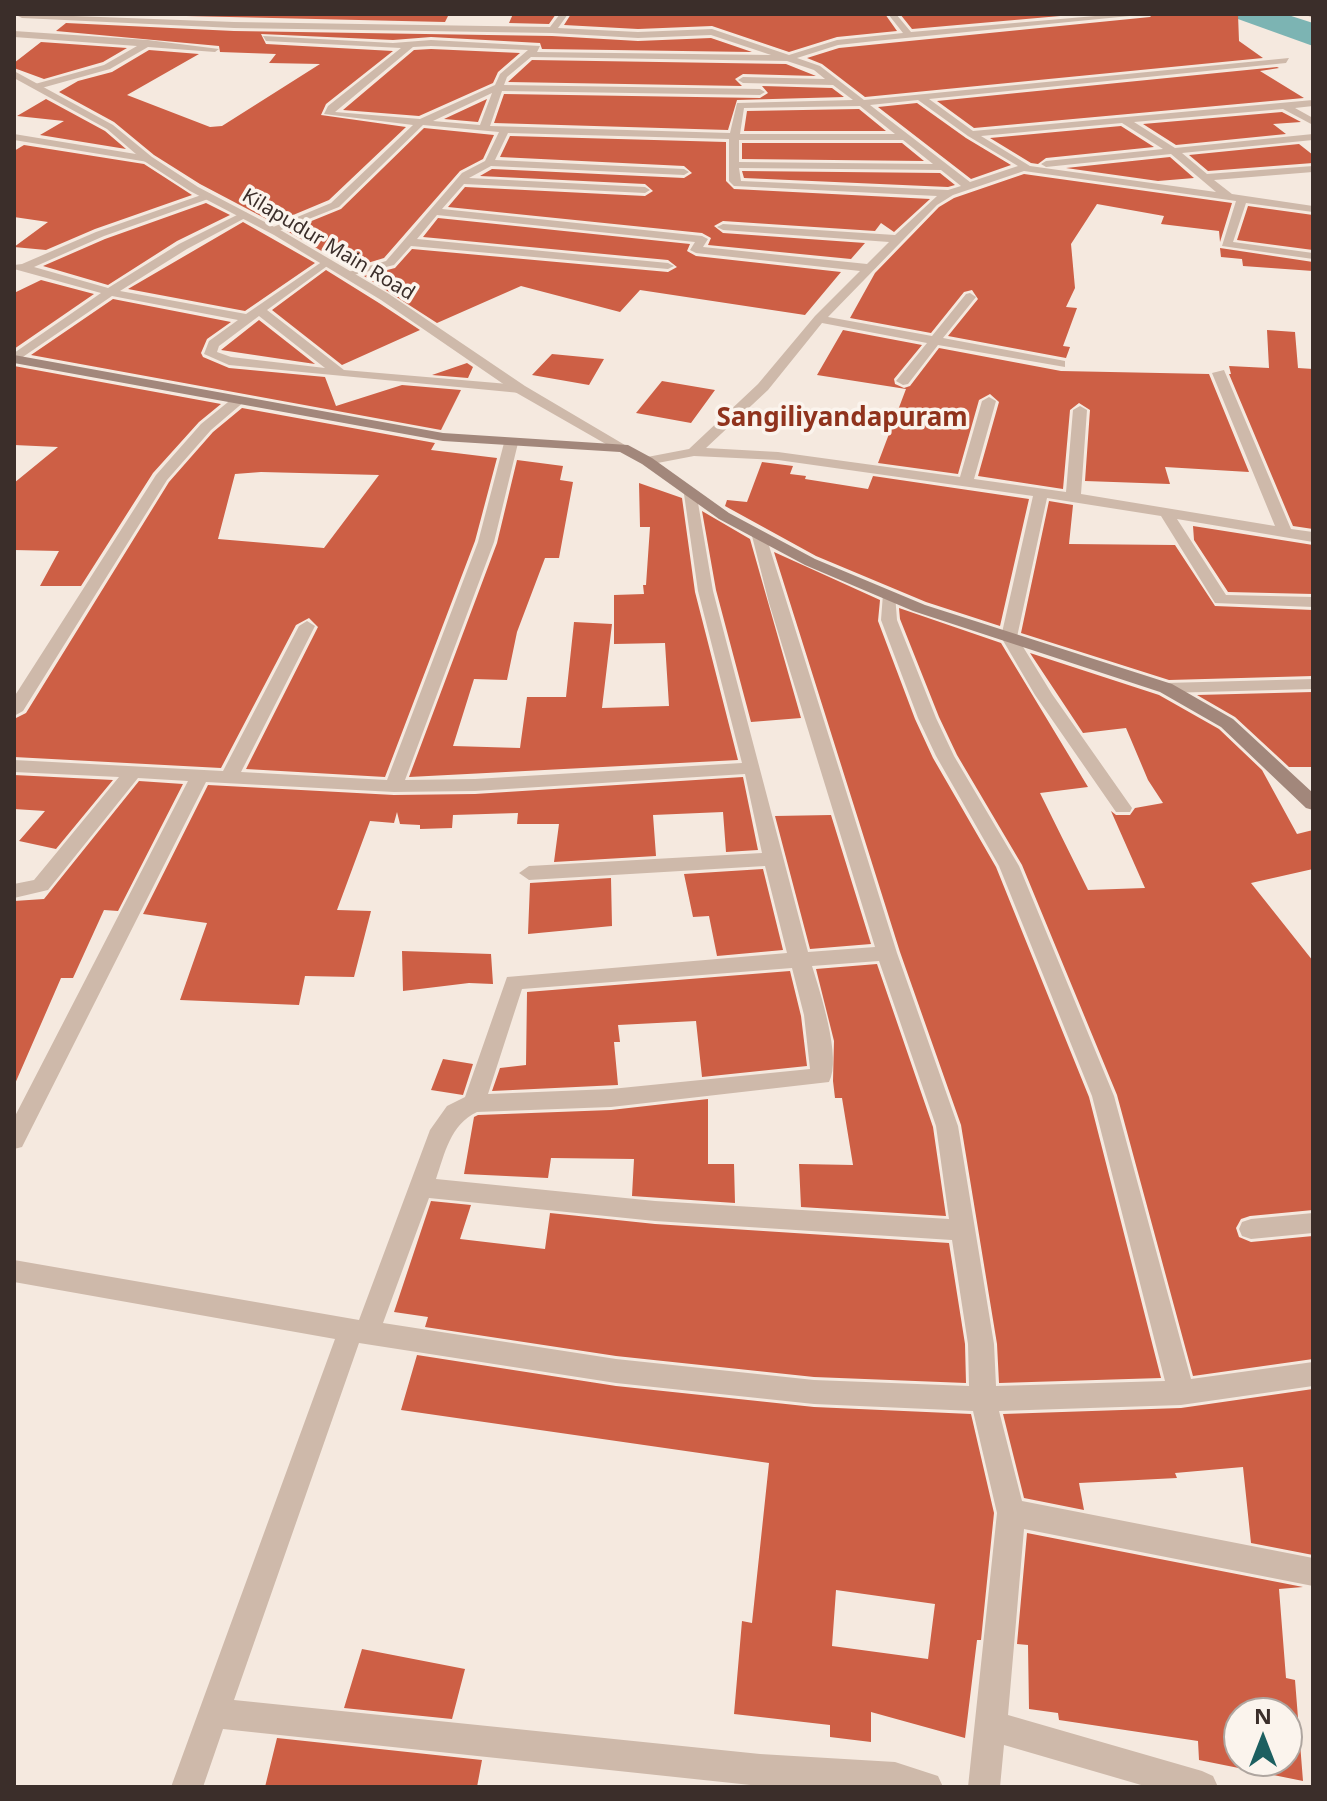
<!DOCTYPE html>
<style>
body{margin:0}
#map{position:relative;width:1327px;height:1801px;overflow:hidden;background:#f5e9df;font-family:"Noto Sans",sans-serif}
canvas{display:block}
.frame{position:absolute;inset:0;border:16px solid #3b2e2a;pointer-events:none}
.north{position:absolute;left:1223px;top:1697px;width:80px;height:80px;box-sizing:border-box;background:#fbf4ed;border:2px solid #aea59f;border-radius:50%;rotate:0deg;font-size:22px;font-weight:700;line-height:32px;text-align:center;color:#3b2e2a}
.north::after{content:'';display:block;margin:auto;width:28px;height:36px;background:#1c5f60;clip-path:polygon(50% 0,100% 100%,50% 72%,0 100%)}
</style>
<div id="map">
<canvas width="1327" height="1801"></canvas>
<div class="frame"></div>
<div class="north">N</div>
</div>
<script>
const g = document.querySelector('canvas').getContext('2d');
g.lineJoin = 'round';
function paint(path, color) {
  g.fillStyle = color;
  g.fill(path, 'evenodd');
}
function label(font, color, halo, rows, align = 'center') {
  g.font = font + ' "Noto Sans",sans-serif';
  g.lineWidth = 7;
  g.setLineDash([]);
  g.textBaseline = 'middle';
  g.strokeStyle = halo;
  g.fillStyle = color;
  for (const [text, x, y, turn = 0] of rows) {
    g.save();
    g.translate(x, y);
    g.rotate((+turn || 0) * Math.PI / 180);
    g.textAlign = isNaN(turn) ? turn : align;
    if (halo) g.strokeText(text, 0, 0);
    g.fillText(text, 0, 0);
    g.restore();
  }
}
paint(new Path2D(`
 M1224,14H1285L1313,23V46Z`), '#7cb4b3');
paint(new Path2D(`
 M100,14L276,15L449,14L445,22Z
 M513,14H556L549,24L509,23Z
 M571,14H885L897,31L837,37L789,52L712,26L638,29L564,25Z
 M900,14H1083L912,29Z
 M1153,14H1238L1239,41L1263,58L865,97L822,64L807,58L839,48L1150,17Z
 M66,23L234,31L552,36L638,41L711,38L752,52L542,49L540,43L431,37L393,40L261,34L266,44L393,51L326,104L321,115L406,127L329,200L274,223L200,184L154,155L114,122L59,92L78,81L112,72L149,50L199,54L127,95L210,127L222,126L320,64L269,63L276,54L220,52L219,46L56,31Z
 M41,42L127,48L103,62L44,79L14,68V63Z
 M431,49L520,53L498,72L493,83L419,116L343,110L414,50Z
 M532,60L786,64L816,76L743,74L735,79L742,86L508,82Z
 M1277,67L1279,68L1260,71L1304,98L974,128L937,101Z
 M762,86L832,88L844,97L737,100L728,130L494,123L504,94L760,98L768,93Z
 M46,99L105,131L126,149L40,135L64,121L17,116Z
 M487,99L478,122L444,119Z
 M917,103L966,138L1011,165L971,179L878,107Z
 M859,109L886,131H744L747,111Z
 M1282,112L1301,122L1273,124L1286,134L1176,145L1143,124Z
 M1121,126L1154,147L1046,158L1038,164L1031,163L990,138Z
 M424,128L494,135L483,159L460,171L384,258L351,268L287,231L341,209Z
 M510,136L726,142V181L734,189L930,199L894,232L881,223L875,231L723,221L714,226L723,233L865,243L851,259L708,245L711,238L702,233L448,207L465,187L645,196L653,191L645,184L480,176L492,169L684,178L692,173L684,166L500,157Z
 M742,143H902L924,161L742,159Z
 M1299,144L1313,155V163L1208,171L1189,155Z
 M24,145L144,164L192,195L95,229L46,250L14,247L48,222L14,217V151Z
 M1170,157L1194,178L1158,181L1066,168Z
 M742,171L940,173L955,185L948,187L744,178Z
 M1024,174L1232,203L1220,242L1219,231L1161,224L1164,216L1097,204L1071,244L1075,288L1066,307L1077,308L1063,346L1070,347L1066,358L948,336L978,299L972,290L964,292L931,333L850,318L875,273L939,207L954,198Z
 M206,203L230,215L177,241L108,285L43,266L105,239Z
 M1248,206L1313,215V250L1237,240Z
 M438,218L690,244L687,251L696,256L841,272L805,315L640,290L620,312L521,286L437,323L364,276L395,268L412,249L668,272L677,267L668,260L423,237Z
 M243,222L315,263L245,311L128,289Z
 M1220,248L1313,262V271L1243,266L1242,259L1221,257Z
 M326,270L379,303L420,330L342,365L272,310Z
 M41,280L94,294L14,349V293Z
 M113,299L231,322L207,339L201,353L203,357L229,368L325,377L336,406L402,385L461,390L441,430L31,355Z
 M259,320L315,364L221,350Z
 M843,330L922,345L894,379L895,384L904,388L910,386L939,348L1061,371L1209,374L1249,472L1165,467L1170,484L1085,481L1090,410L1079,403L1070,410L1063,489L978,476L999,402L990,394L979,400L958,474L878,463L906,389L817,375Z
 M1267,330L1295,332L1298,368L1313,369V529L1293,526L1229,374H1231L1229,366L1269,368Z
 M552,354L604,359L589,385L532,375Z
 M467,363L473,367L468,378L432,375Z
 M14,366L221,404L199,422L153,473L81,586H40L59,551L14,550V483L58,447L14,445Z
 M662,381L715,390L691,423L636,413Z
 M242,408L435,443L431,450L497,458L475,541L385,777L246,769L318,627L309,618L296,625L221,768L14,757V719L26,713L169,482L213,432ZM261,472L379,475L324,548L218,539L235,474Z
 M517,460L563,466L560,480L573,482L559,558H545L517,632L507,680L474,679L453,746L520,748L527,697H566L574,622L612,624L602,708L669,706L665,643L614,644V595L644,594L643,585H646L650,527H640L639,483L682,498L695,592L738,760L409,777L497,543Z
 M762,462L793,466L790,474L806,476L805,479L868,489L873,476L1029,499L1000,626L926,602L816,556L725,506L727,500L747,502Z
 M1049,501L1073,505L1069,544L1175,545L1215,606L1313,610V676L1169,680L1021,633Z
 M702,511L750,539L801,718L751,722L716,590Z
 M1193,526L1313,545V594L1228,592L1194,540Z
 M774,552L880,600L878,621L915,719L933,758L996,867L1089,1097L1161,1378L999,1383L997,1344L961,1125L900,952Z
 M899,608L1001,643L1088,787L1040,793L1088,890L1145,888L1111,811L1116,815H1130L1135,808L1163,803L1148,780L1126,728L1083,733L1030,653L1159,695L1219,729L1262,770L1297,834L1313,830V869L1251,883L1313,961V1210L1250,1216L1241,1219L1236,1228L1239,1237L1251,1242L1313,1236V1359L1193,1376L1117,1095L1022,865L957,755L939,717L900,619Z
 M1313,692V767H1289L1235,717L1197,695Z
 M14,775L113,780L56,849L19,841L45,811L14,809Z
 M743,777L758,850L726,852L723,812L653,815L656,856L554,862L559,824H517L518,813L453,815L452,828L420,829V825L400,824L397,812L394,823L370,821L337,910L371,911L354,977L305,976L299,1005L180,1000L207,923L143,914L208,785L394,795L475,794Z
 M139,781L183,784L118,911L104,910L73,978H61L14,1086V901L44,899Z
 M831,815L871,944L810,949L775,816Z
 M763,869L783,950L717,956L709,916L693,917L684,874Z
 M611,878L612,926L528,934L530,883Z
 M402,951L491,954L493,984L469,983L403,991Z
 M877,964L933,1127L946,1216L801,1207L799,1164L853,1165L842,1098H835L833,1081L834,1041L816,969Z
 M790,971L801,1016L807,1066L702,1077L696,1021L618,1025L620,1042H614L618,1085L492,1091L500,1068L526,1065L527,992Z
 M443,1059L473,1064L463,1095L431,1090Z
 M708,1099V1164H734L735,1203L632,1196L634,1159L551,1158L548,1178L464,1174L474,1117L478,1115L611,1110Z
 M431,1201L471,1205L460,1239L545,1249L550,1213L655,1224L949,1243L965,1344L966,1383L814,1377L616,1356L425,1327L428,1317L394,1312Z
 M417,1355L616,1386L814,1407L971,1414L994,1513L981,1640H977L965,1738L871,1712V1742L830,1737V1725L734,1714L742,1621L752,1623L769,1463L401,1410ZM836,1590L935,1604L928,1659L832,1646Z
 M1313,1389V1555L1251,1543L1243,1467L1175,1473L1177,1478L1079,1483L1084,1510L1024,1498L1003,1414L1181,1408Z
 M1027,1533L1303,1587L1279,1589L1286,1678L1295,1680L1303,1781L1199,1760L1198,1741L1059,1720L1058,1713L1029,1709L1028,1645L1017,1644ZM1239,1713H1287V1761H1239Z
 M362,1649L465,1669L452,1719L344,1708Z
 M277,1738L482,1760L477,1787H265Z`), '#cd5f45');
paint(new Path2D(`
 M20,14L234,22L550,27L560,14H568L558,28L638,32L712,29L789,55L837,40L903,33L888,14H896L911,32L1118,14H1150L875,41L838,45L797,58L820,66L864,100L1289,58L1286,63L929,99L973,131L1313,100V106L1295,108L1313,118V125L1283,109L1134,122L1175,148L1313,134V140L1182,153L1207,174L1313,166V172L1214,180L1232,194L1313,206V212L1246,203L1233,242L1313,253V259L1222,246L1236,201L1024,171L953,195L937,205L828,317L932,336L966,294L970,293L976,297L943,338L1060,360L1065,361V367L938,345L908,384L903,385L896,381L927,343L822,323L768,390L706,448L778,452L960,477L982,401L989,397L996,401L974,479L1066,492L1073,410L1080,406L1087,410L1081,494L1275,526L1212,373L1224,370L1291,529L1313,532V542L1177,519L1226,595L1313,597V607L1215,603L1161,516L1047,498L1017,637L1052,694L1132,808L1130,812H1116L1035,695L1001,637L1033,496L778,460L694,456L647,465L640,461L642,458L689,449L758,384L815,316L860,271L696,253L690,250L695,242L437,215L417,239L668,263L674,266L668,269L411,246L394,265L345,277V273L386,261L462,173L485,161L499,132L423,125L339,207L276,232L266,230L331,203L413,125L324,114L328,106L401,48L266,41L263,36L393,43L431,40L540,46L537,52L771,55L711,35L638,38L552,33L234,28L22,18L18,16ZM431,46L528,50L500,74L495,85L420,119L335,112L413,47ZM531,57L787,61L814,70L825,79L743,77L738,80L743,83L833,85L853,100L737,103L730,133L490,126L502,91L760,95L765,92L760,89L504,85L507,77ZM492,93L480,125L433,121ZM918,100L968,136L1018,166L970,182L870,105ZM860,106L895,134H740L744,108ZM1122,123L1163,149L1046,161L1041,164L1046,167L1171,154L1216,192L1030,166L981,136ZM508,133L729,139V181L734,186L937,196L895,235L723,224L717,227L723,230L889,242L867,264L703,247L708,239L702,236L442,209L464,184L645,193L650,190L645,187L469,178L491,166L684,175L689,172L684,169L495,160ZM739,140H903L933,164L739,162ZM739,168L941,170L961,186L948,190L741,181Z
 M1304,14H1313V18Z
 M14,31L148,40L219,49L215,52L148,47L110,69L38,89L35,84L104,65L137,46L14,37Z
 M14,134L148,156L153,159L148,162L14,140Z
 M207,193L211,194V198L104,236L34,267L108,288L179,244L243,212L247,213V217L187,249L120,291L246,314L326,259L330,260V264L267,310L344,370L520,385L527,389L520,393L229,365L204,354L209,341L238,320L112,296L14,363V353L101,293L14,269V265L22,264L96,232ZM259,316L325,368L231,357L217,352L219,346Z
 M233,398L245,401L211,430L167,480L23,711L14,716V697L156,475L201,424Z
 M511,439L518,443L494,542L405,780L475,779L742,763L698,591L684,494L686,491H696L713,591L808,952L875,947L769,603L752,536L755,533H765L897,953L958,1126L994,1344L996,1386L1165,1381L1092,1096L999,866L936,756L918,718L881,620L883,594H895L897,620L936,718L954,756L1019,866L1114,1096L1191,1379L1313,1362V1386L1181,1405L999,1411L1022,1501L1313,1558V1586L1024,1529L1008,1715L1202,1771L1213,1776L1218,1787H1148L1004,1745L1000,1787H968L997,1513L973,1411L814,1404L616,1383L359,1343L234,1700L760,1754L895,1762L938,1776L943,1787L760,1786L223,1729L203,1787H171L335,1339L14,1282V1260L359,1320L430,1130L447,1106L465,1097L507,977L787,953L765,866L529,880L519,873L529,866L762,853L745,774L475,791L394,792L206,782L22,1147L14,1149V1118L188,781L138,778L48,890L14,898V884L34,880L119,777L14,772V760L223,771L299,626L307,621L315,626L241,772L387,780L478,542L504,443ZM879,961L936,1126L949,1219L655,1201L436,1179C445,1153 450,1125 477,1112L611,1107L829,1082C842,1058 820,992 812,966ZM792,968L804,1015L810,1069L611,1089L488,1094L522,989ZM429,1198L655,1221L952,1240L968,1344L969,1386L814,1380L616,1359L383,1323Z
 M1313,679V689L1166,693L1157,688L1166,683Z
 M1313,1213V1233L1251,1239L1242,1236L1239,1229L1242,1222L1251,1219Z`), '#ceb9aa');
paint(new Path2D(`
 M14,71L113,125L152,157L198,187L282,231L389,294L525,386L630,448L618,451L515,392L381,300L274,235L190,191L144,161L107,129L14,78Z`), '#ceb9aa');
paint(new Path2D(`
 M14,355L443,433L628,445L652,458L729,513L815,559L925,605L1172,684L1233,719L1313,793V810L1306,808L1221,727L1160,692L913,611L805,565L719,519L642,464L620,452L443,441L14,363Z`), '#a2877b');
label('20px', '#3b2e2a', '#fbf4ed', [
 ["Kilapudur Main Road",328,245,31]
]);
label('bold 26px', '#90331d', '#fbf4ed', [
 ["Sangiliyandapuram",842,419]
]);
</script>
